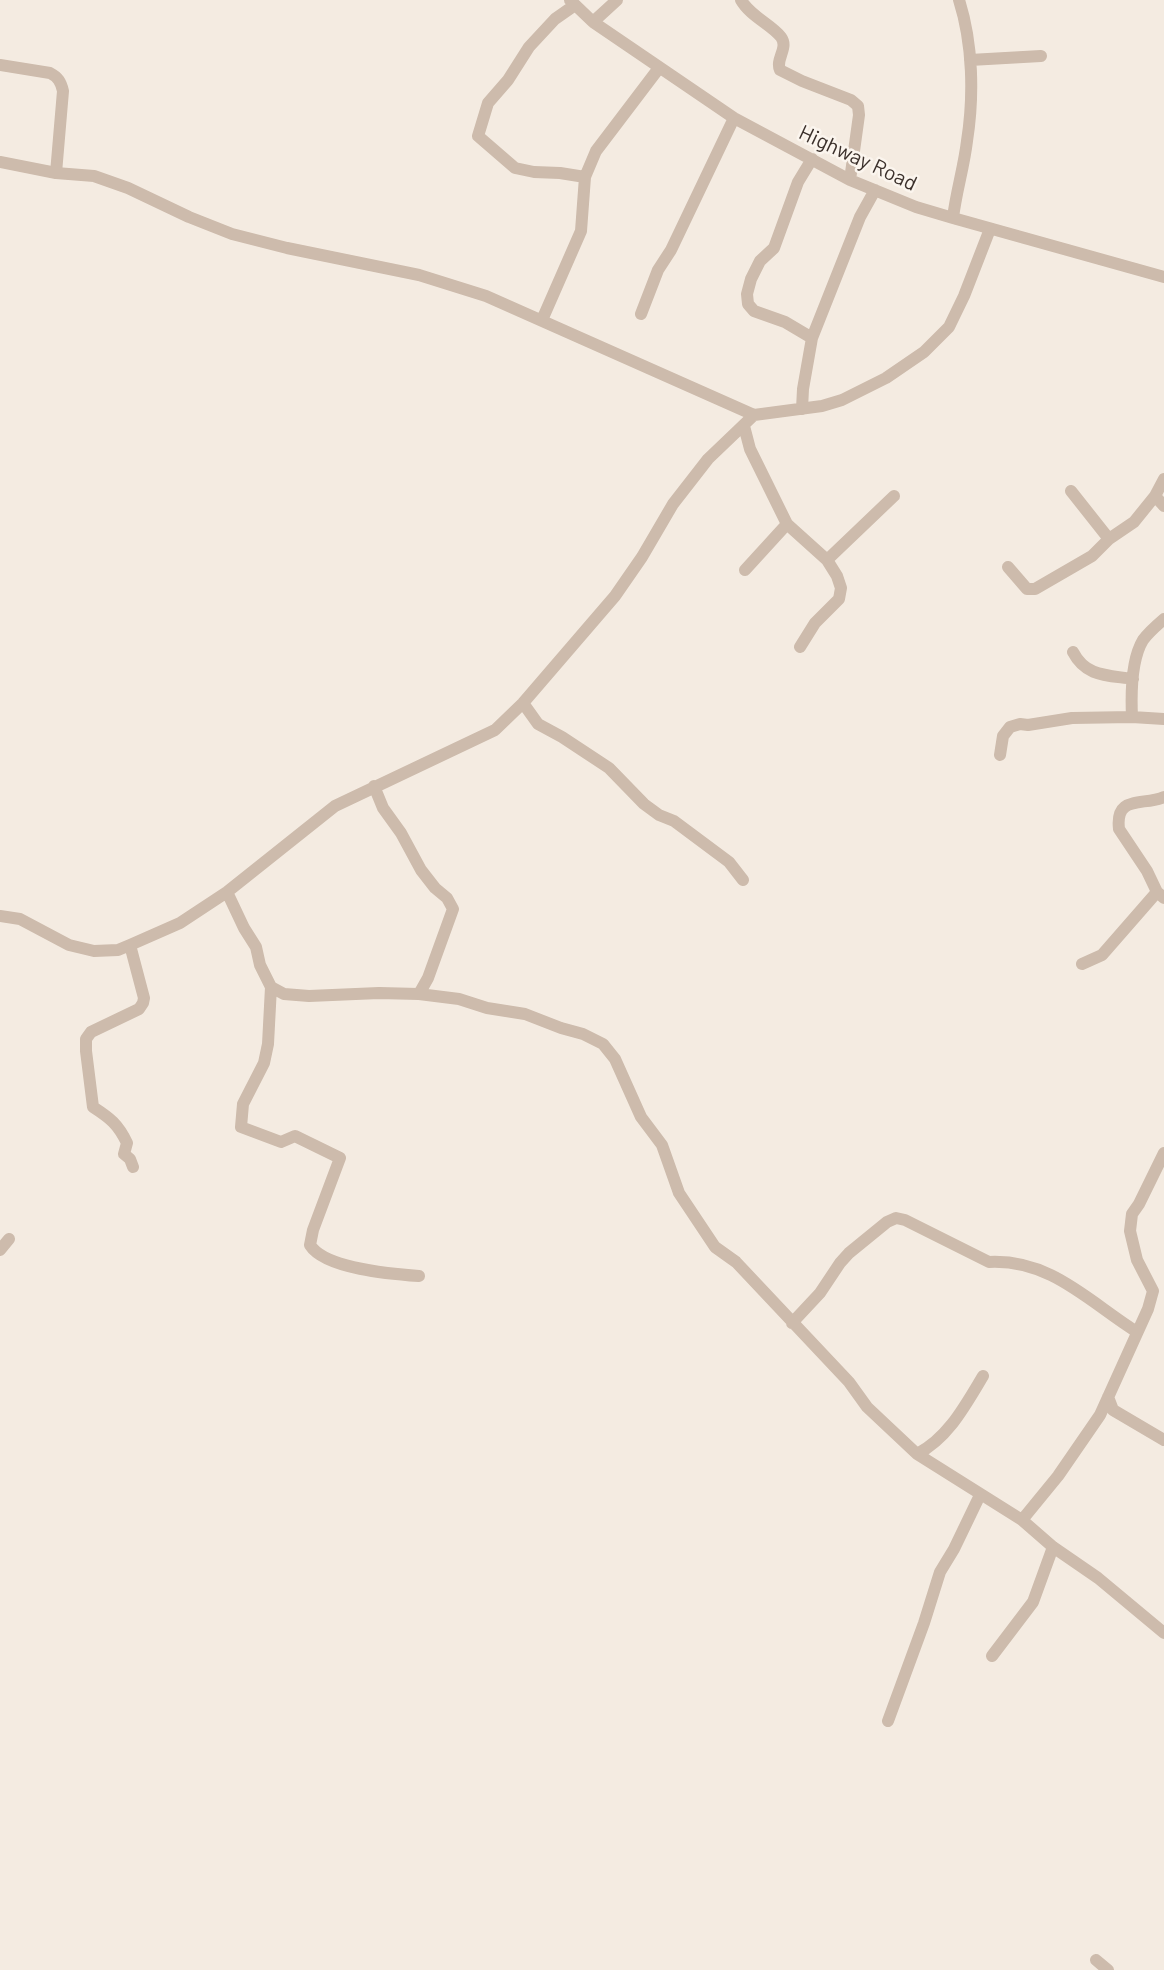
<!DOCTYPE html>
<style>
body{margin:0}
canvas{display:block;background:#f4ebe1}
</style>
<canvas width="1164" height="1970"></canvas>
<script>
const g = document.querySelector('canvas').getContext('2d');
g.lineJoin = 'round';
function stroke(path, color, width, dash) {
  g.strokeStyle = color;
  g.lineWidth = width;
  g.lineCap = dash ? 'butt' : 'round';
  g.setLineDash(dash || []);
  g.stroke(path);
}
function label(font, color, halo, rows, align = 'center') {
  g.font = font + ' Barlow,sans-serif';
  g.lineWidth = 5;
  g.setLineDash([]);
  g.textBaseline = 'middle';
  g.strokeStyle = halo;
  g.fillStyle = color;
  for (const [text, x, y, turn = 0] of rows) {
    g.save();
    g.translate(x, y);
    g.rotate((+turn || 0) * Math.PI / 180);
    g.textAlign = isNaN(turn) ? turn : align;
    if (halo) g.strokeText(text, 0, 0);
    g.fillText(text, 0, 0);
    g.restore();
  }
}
stroke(new Path2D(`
 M570,0L593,22L734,118L850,180L916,207L953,218L1164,277
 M741,0C750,16 772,25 781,37C789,48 775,59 780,70L802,81L851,100L858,106L859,115L850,180
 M575,5L555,19L529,47L508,80L488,103L478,136L515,168L534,172L560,173L585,177
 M593,22L617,0
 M970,60L1041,56
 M0,65L50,73C58,77 61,82 63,91L56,173
 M0,162L56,173L94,176L128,188L189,217L232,234L287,248L419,275L486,296L754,415L822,406L842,400L886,378L924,352L949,327L964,296L990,229
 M953,218C956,192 964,167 967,141C974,96 973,44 959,0
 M641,314L658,270L671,250L734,118
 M542,320L581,231L585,177L596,151L659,68
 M812,338L785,322L754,311L748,304L747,294L751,279L760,261L774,248L798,182L812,159
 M802,409L803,389L812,338L860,217L875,190
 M744,426L750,449L787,524L827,560L837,576L841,588L839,599L815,623L800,647
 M1071,491L1109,539
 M1155,496L1164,506
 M827,560L894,496
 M1008,567L1027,589H1035L1092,556L1109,539L1134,522L1155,496L1164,479
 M745,570L787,524
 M1073,652C1086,677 1107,675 1133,679
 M523,703L538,724L562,737L609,768L644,804L659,815L674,821L729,862L743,880
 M1132,717C1131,695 1131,660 1143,640C1148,633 1157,625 1164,619
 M1000,755L1003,736L1010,727L1020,724L1028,725L1072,718L1132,717L1164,719
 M374,786L383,808L401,833L421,870L435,888L447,898L453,909L428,978L419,994
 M1164,797C1142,806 1115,795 1119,829L1147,871L1157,892L1164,898
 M227,892L244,928L256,947L260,965L271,987L284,994L309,996L379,993L419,994L459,999L487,1008L525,1014L561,1028L583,1034L603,1044L615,1059L641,1117L662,1145L679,1193L715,1247L736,1262L849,1382L867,1407L917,1454L1022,1520L1053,1547L1098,1578L1164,1633
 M0,916L20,919L69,945L94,951L118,950L130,945L180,923L227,892L335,806L495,730L523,703L615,596L642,557L673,504L708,459L754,415
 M130,945L144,998L143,1003L139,1009L91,1032L86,1039V1051L93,1107C110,1118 118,1124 127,1143L124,1154L130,1159L133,1167
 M1082,964L1102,955L1157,892
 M271,987L268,1044L264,1063L243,1104L241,1127L281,1142L295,1136L340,1158L313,1230L310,1245C325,1269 392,1274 419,1276
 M0,1250L9,1239
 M792,1323L820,1293L840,1263L849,1253L887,1222L896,1218L905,1220L989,1262C1051,1259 1089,1302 1137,1332
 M1108,1397L1113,1410L1164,1440
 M917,1454C948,1438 965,1406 983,1376
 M1022,1520L1058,1476L1100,1415L1148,1309L1153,1291L1137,1260L1130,1231L1132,1214L1139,1204L1164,1153
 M992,1656L1033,1602L1053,1547
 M888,1721L924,1623L940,1572L954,1549L980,1495
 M1096,1960L1108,1970`), '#cdbbac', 12);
label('21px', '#3b302b', '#fbf5ee', [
 ["Highway Road",858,158,25]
]);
</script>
